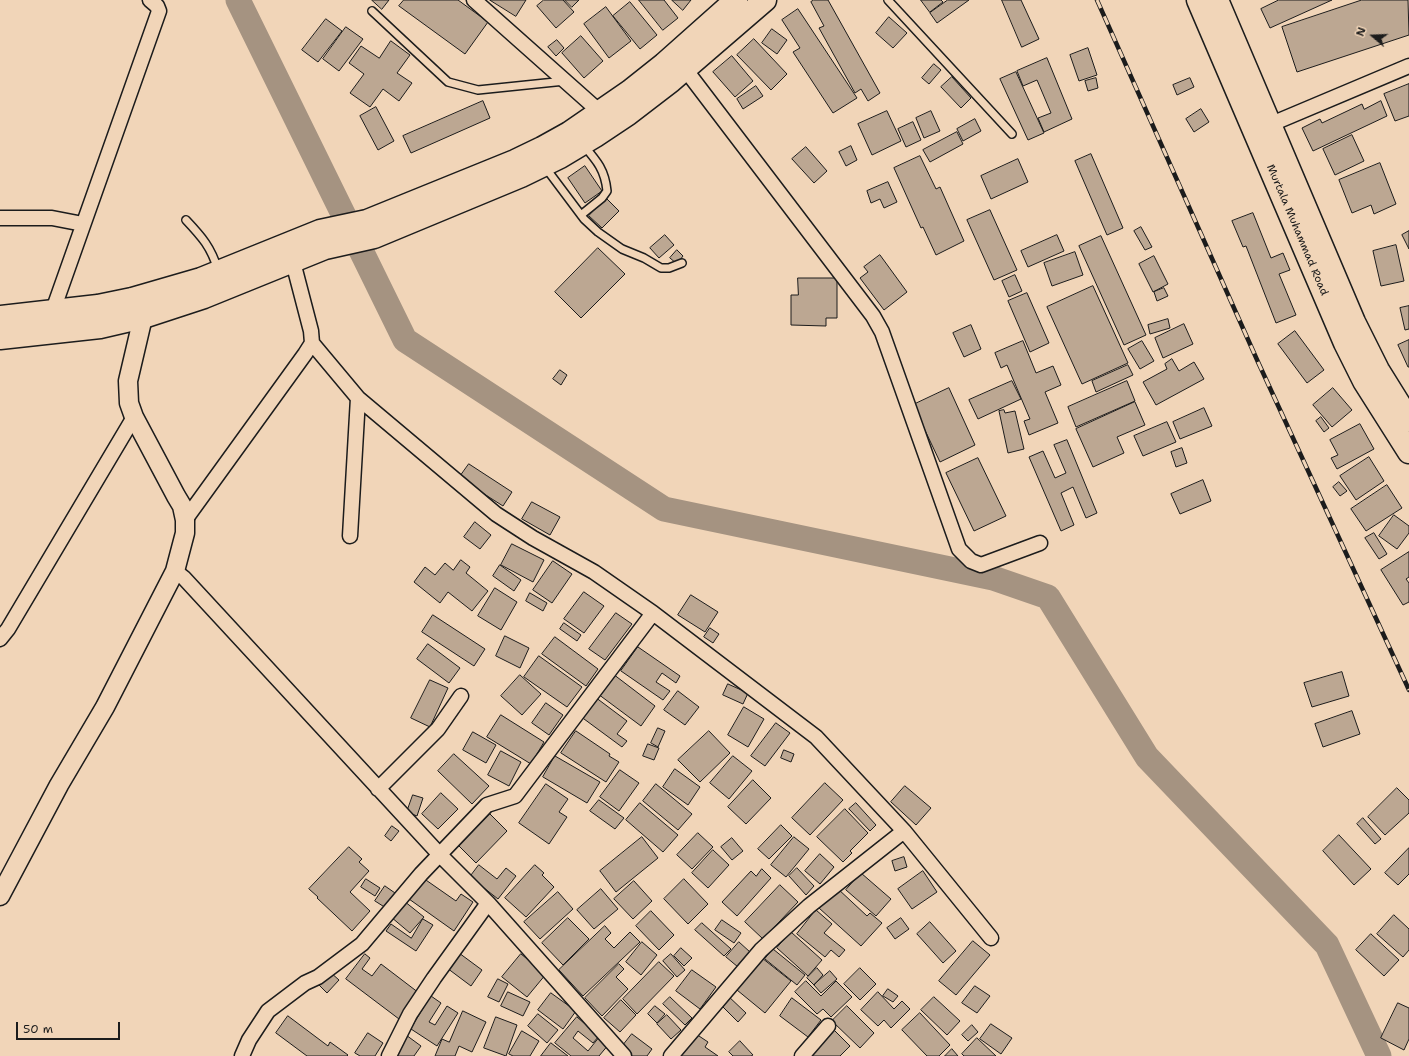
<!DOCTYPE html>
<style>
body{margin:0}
#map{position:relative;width:1409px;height:1056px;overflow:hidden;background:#f1d5b8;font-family:"Shantell Sans",sans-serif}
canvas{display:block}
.north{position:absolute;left:1353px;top:16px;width:40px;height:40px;-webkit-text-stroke:3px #f1d5b8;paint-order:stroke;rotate:289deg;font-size:11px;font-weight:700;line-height:16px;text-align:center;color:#1c1c1c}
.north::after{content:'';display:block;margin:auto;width:14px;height:18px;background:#1c1c1c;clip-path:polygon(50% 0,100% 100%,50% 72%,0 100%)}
.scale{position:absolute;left:16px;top:1022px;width:104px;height:18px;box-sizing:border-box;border:2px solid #1c1c1c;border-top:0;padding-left:5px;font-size:12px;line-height:14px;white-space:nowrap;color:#1c1c1c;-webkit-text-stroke:3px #f1d5b8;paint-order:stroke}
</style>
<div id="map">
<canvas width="1409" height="1056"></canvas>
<div class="north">N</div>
<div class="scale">50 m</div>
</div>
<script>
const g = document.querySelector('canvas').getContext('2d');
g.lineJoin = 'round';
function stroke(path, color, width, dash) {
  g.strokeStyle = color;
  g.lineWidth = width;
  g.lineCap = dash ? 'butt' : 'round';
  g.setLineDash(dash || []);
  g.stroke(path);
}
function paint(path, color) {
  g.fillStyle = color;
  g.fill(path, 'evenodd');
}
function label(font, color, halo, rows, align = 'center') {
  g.font = font + ' "Shantell Sans",sans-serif';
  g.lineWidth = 3;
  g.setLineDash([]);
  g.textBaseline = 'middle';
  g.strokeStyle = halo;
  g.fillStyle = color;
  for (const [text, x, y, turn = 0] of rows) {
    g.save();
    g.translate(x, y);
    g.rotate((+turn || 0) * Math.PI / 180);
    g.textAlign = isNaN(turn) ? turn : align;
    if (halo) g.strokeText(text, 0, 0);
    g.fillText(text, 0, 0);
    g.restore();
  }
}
stroke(new Path2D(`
 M238,0L405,340L664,509L993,578L1048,597L1147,757L1327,945L1379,1056`), '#a59381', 25);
const building = new Path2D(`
 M372,0H389L382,9Z
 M404,0H458L488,22L465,54L399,6Z
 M490,0H526L516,16Z
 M544,0H563L574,12L556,28L537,6Z
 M565,0H579L572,7Z
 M639,0H664L678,18L663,30Z
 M672,0H691L683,10Z
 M814,0H828L880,93L868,101L861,89L855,93L819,28L824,26L811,2Z
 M921,0H941L943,2L930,12Z
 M948,0H969L937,23L930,13Z
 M1002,0H1021L1039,39L1022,47Z
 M1279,0H1332L1270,28L1261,9Z
 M1362,0H1408L1409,35L1297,72L1282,27Z
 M630,2L657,35L640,49L613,16Z
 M606,7L631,41L609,58L584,24Z
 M798,9L857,98L833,113L793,52L800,48L782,20Z
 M889,17L907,33L893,48L876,33Z
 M326,19L342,31L318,62L302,50Z
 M346,27L363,39L339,71L323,59Z
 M772,29L787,40L777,54L762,43Z
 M581,36L603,61L584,78L562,53Z
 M754,39L787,74L771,90L737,55Z
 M557,40L564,48L556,56L548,47Z
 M391,41L410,55L397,73L412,83L399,101L383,89L370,107L350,93L364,74L349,63L361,46L379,58Z
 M1088,48L1097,75L1079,81L1070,55Z
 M732,56L753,81L735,97L713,72Z
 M1047,58L1072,119L1044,132L1038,118L1051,113L1037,80L1023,86L1017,71Z
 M934,64L941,70L929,84L922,78Z
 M1016,72L1044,133L1028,140L1000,79Z
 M952,77L971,98L961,108L941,87Z
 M1096,78L1098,88L1088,91L1085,81Z
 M1190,78L1194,87L1177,95L1173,85Z
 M1409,84V116L1395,121L1384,94Z
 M756,86L763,96L743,109L737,99Z
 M483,101L490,118L411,153L403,136Z
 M1381,101L1387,116L1313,151L1302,128L1320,119L1322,123L1362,104L1364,109Z
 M376,107L394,141L378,150L360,116Z
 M1201,109L1209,122L1194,132L1186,119Z
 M887,111L901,141L872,155L858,124Z
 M931,111L940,131L924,138L916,118Z
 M975,119L981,131L963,141L957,129Z
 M913,122L921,140L906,147L898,129Z
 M957,132L963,144L930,162L923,150Z
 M1352,135L1364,161L1335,175L1323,149Z
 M851,146L857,160L846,166L839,152Z
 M806,147L827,171L814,183L792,159Z
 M1091,154L1123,228L1107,235L1075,161Z
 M920,156L936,189L940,187L964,241L936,255L923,227L921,228L894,168Z
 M1018,159L1028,182L991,199L981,176Z
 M1380,163L1396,204L1374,214L1371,205L1352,213L1339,180Z
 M585,166L602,191L585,203L568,178Z
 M888,182L897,202L884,208L880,199L871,203L867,191Z
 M606,198L619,211L602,228L589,216Z
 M990,210L1017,270L994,280L967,220Z
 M1253,213L1271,258L1283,253L1290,270L1279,274L1296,315L1276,323L1246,246L1243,247L1232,221Z
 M1141,227L1152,247L1145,250L1134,231Z
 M1409,231V249L1402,235Z
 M665,235L674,245L659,258L650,248Z
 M1057,235L1064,251L1028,267L1021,251Z
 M1101,236L1146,335L1124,345L1079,246Z
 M1396,245L1404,281L1381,286L1373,251Z
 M598,248L625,274L581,318L555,292Z
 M677,250L683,256L677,264L670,258Z
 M1075,252L1083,275L1052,286L1044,263Z
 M880,255L907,292L884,310L860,278L868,272L864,267Z
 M1154,256L1168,284L1153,292L1139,264Z
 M1015,275L1022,291L1009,297L1002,281Z
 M798,278H837V318H826V326L791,325V295H798Z
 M1093,286L1128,363L1082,384L1047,307Z
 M1164,288L1168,296L1157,301L1154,292Z
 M1027,293L1049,343L1030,352L1008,301Z
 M1409,306V329L1405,330L1400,308Z
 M1168,319L1170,328L1150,334L1148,325Z
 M1184,324L1193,344L1163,358L1155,338Z
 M971,325L981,349L964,357L953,333Z
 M1295,331L1324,370L1307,383L1278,344Z
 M1409,340V367H1408L1398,345Z
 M1023,341L1036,373L1053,366L1061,385L1045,392L1058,423L1029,435L1024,421L1030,419L1007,365L1001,368L995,353Z
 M1142,341L1154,361L1140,369L1128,349Z
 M1172,359L1179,371L1194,362L1204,379L1156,405L1143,382L1167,369L1165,364Z
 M1128,365L1133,375L1096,392L1092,381Z
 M560,370L567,375L561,385L553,379Z
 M1012,381L1021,399L978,419L969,400Z
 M1127,381L1135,401L1076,427L1068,407Z
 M949,388L975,445L940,462L913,405Z
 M1333,388L1352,410L1332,427L1313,405Z
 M1135,402L1145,425L1117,437L1124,453L1093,467L1076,429Z
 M1204,408L1212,426L1180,439L1173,422Z
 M1004,410L1005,413L1015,411L1024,449L1008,453L999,411Z
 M1321,417L1329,428L1324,432L1316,421Z
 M1167,422L1176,442L1143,456L1134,436Z
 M1360,424L1374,449L1337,469L1331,458L1338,455L1330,440Z
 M1067,440L1097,513L1086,518L1073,487L1061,493L1074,525L1061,531L1029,457L1043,451L1055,478L1066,473L1054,445Z
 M1182,448L1187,463L1176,467L1171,452Z
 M1369,457L1384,481L1356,500L1340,476Z
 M978,458L1006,516L974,531L946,473Z
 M469,464L512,492L503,506L459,478Z
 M1203,480L1211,501L1180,514L1171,494Z
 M1339,482L1347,491L1340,496L1333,487Z
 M1387,485L1402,508L1366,531L1351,509Z
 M532,502L560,517L550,535L522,519Z
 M1394,515L1409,526V533L1397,549L1379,536Z
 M475,522L491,535L480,549L464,537Z
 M1374,533L1387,554L1379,559L1365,538Z
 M512,544L544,560L533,582L501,565Z
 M1409,552V577L1406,579L1409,583V602L1403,605L1381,570Z
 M461,560L470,567L466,573L488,591L472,611L448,592L440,603L414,582L425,567L435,575L445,563L453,570Z
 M553,561L572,574L552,603L533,590Z
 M500,565L521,580L514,591L493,576Z
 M495,588L517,602L501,630L478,616Z
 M584,592L604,606L584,633L564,619Z
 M530,593L547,603L543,611L526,601Z
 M691,595L718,612L705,632L678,615Z
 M616,613L632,624L605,660L589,649Z
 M433,615L485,649L474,666L422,632Z
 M564,623L581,635L577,641L560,629Z
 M710,628L719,634L713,643L704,637Z
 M505,636L529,648L520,668L496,656Z
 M555,637L598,669L586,686L542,654Z
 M428,644L460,668L449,683L417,659Z
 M638,647L680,676L676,683L662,673L656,682L670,691L663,700L621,671Z
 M539,656L582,687L567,707L524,677Z
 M1342,672L1349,696L1312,707L1304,683Z
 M613,674L655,706L641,726L598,694Z
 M520,675L541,694L522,715L501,696Z
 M430,680L448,688L430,727L411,718Z
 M728,684L748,693L743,704L723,695Z
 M678,691L699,707L685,725L664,710Z
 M595,697L627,721L617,734L627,741L622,747L580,716Z
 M546,703L563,715L549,735L532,723Z
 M744,707L764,719L748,747L728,735Z
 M1352,711L1360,734L1323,747L1315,724Z
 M501,715L544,742L531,764L487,737Z
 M776,723L790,733L765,766L751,756Z
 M658,728L665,731L658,747L651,743Z
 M576,731L610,754L609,756L619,762L606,782L561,753Z
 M709,731L730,753L700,782L678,760Z
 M473,732L496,745L486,763L463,750Z
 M648,744L659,748L654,760L643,756Z
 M784,750L794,754L791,762L781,758Z
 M501,751L521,762L509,786L488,775Z
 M454,754L489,786L472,804L438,771Z
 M555,756L600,782L587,803L543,777Z
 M733,756L752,771L729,799L710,783Z
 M675,769L700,787L688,805L663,787Z
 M620,770L639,783L619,811L600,797Z
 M753,780L771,798L746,824L728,807Z
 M825,783L843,800L810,835L792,818Z
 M546,784L568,799L559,812L567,817L549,844L519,823Z
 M656,784L692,814L678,830L643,801Z
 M905,786L931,808L916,825L891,802Z
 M1397,788L1409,800V813L1385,835L1368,817Z
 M441,793L458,809L438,829L422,814Z
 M413,795L423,798L417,816L407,812Z
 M599,800L624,818L615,829L590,811Z
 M640,803L678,835L663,852L626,820Z
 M856,803L876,825L870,831L849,809Z
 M845,809L868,833L850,851L852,853L843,862L817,837Z
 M490,814L507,831L476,863L459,846Z
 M1363,818L1381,839L1375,844L1357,824Z
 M781,825L792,836L769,859L758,849Z
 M392,826L399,831L391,841L385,836Z
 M698,833L713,847L692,869L677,855Z
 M1339,835L1371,869L1354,885L1323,851Z
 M642,837L658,858L616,892L600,871Z
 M794,837L809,849L786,877L771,865Z
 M732,838L743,851L732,860L721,847Z
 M349,847L362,859L359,862L369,871L350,892L370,911L352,931L317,898L318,897L309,889Z
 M1409,848V874L1398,885L1385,873Z
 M713,850L729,865L708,888L692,873Z
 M820,854L834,867L820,884L805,871Z
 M904,857L907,867L895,871L892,861Z
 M479,865L497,879L506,868L516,876L498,899L470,877Z
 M535,865L544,873L542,875L554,887L526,917L505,898Z
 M797,868L814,886L806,895L789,876Z
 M762,869L771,878L737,916L722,902L751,871L756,876Z
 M923,871L937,892L912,909L898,889Z
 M861,873L891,899L876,916L846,890Z
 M423,878L456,901L461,894L473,902L454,931L409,899Z
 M366,879L380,888L375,896L361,887Z
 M684,879L708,904L688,924L664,899Z
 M634,881L652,901L633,919L614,899Z
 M780,885L798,902L763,939L745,922Z
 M385,886L395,893L386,908L375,901Z
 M837,888L867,916L870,913L882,923L861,946L819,908Z
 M601,889L618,909L594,929L577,910Z
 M558,892L573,909L540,939L524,922Z
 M404,901L424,917L410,933L391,917Z
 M816,910L832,924L824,933L845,950L839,957L831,950L825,957L797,934Z
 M651,911L674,935L659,950L636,926Z
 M1394,915L1409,929V950L1403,957L1377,934Z
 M568,918L589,939L563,965L542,943Z
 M901,918L909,929L895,939L887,928Z
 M423,919L433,925L416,951L386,931L391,924L411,938Z
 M722,920L741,933L734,943L715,930Z
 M930,922L956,951L943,963L917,934Z
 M702,923L731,949L724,956L695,930Z
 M605,926L611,933L605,939L614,948L630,932L640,942L583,996L559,970Z
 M791,932L822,960L808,976L777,948Z
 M1371,934L1399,960L1384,976L1356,950Z
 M973,941L990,955L956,995L939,981Z
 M642,942L657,955L641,975L626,962Z
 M739,942L750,952L738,967L726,957Z
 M681,948L692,958L684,966L674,956Z
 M773,949L805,975L797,985L765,959Z
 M459,953L482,970L471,986L447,968Z
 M365,954L370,958L362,969L372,976L381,964L419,993L399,1019L346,979Z
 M521,954L546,974L527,997L502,977Z
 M671,954L685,970L677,977L663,961Z
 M762,958L791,981L765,1013L737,990Z
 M659,962L674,976L637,1014L623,999Z
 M619,964L624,969L616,977L628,989L602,1016L585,998Z
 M817,968L823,975L814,985L807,978Z
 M860,968L876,984L860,1000L844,984Z
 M692,970L716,987L700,1009L676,991Z
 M830,971L837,979L821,993L814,985Z
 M330,972L339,980L327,993L319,985Z
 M498,979L508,984L499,1002L488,997Z
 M806,981L821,996L836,981L852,997L831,1017L823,1009L817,1014L795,992Z
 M975,986L990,996L977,1013L962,1003Z
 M888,989L898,996L893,1002L883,996Z
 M508,992L530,1002L523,1016L501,1006Z
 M878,992L894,1009L902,1001L910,1009L891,1028L884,1020L878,1026L861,1010Z
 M551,993L576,1011L563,1029L538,1010Z
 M726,994L746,1013L738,1022L718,1002Z
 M431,996L441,1003L429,1022L435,1025L447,1006L458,1013L437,1046L411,1029Z
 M670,997L692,1018L685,1025L663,1004Z
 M934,997L960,1021L947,1035L921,1010Z
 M792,998L821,1020L808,1037L780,1016Z
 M621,1000L636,1015L620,1032L604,1018Z
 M1398,1003L1409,1008V1039L1404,1050L1381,1038Z
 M655,1006L665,1014L657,1023L648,1014Z
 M847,1006L874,1033L860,1048L832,1021Z
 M463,1011L486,1022L472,1052L459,1046L455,1056H435L442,1039L449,1042Z
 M920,1013L950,1045L939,1056H927L902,1030Z
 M538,1014L558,1030L547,1043L528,1026Z
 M667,1015L681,1030L671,1039L657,1024Z
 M288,1016L328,1046L330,1042L348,1055L347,1056H307L276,1033Z
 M496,1017L517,1025L506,1056L484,1048Z
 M577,1017L599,1036L593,1043L578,1031L573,1038L588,1051L600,1036L609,1044L599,1056H571L555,1043Z
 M991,1024L1012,1038L1001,1054L980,1039Z
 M972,1025L978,1032L968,1041L962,1035Z
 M833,1029L850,1046L840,1056H813L810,1053Z
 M522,1031L539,1041L530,1056H513L509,1054Z
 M693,1032L708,1042L705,1047L718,1056H677Z
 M368,1033L383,1043L375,1056H360L355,1053Z
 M632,1034L652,1049L647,1056H631L621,1048Z
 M406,1035L421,1046L414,1056H391Z
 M977,1038L996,1056H964L962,1054Z
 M740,1041L753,1055L751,1056H733L729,1052Z
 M551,1043L568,1056H541Z
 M952,1049L958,1056H945Z`);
paint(building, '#bca792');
stroke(building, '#1c1c1c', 1);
const service = new Path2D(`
 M888,0L1012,134
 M372,11L448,82L478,90L565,81
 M545,167L584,219L598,232L622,249L644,258L661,268H669L682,263
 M581,215L602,198L607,191C605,170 597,161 584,146
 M186,220C202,237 211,247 218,270`);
const minor = new Path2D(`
 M474,0L600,112
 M685,69L873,316L882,332L959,549L971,561L981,565L1040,543
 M1269,125L1409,66
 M0,218H52L83,224
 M52,313L159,11L157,6L150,0
 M312,343L358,398L350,536
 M358,398L496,514L533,538L594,572L653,613L816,737L904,831L991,938
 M185,520L305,354L312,343L311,331L293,262
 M175,571L184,578L440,855L488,903L624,1056
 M0,639L8,629L134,417
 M378,789L438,729L461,696
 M242,1056L249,1040L268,1011L305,983L318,977L362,944L421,874L487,805L515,796L653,613
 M389,1056L410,1014L434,978L488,903
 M671,1056L761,950L809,906L904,831
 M802,1056L828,1026`);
const tertiary = new Path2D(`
 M0,896L59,785L105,707L175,571L185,533V520L182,506L176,496L134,417L129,403L128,381L143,317L147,306`);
const primary = new Path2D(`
 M0,317L98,306L132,299L201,279L320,231L367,221L515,161L542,148L569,133L630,91L664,64L736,0
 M0,338L100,327L143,317L204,297L325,248L374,237L521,176L560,157L595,136L628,114L671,81L765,0`);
const trunk = new Path2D(`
 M1198,0L1345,343L1364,381L1409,452
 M1217,0L1354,322L1378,370L1409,420`);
stroke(service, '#1c1c1c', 10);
stroke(minor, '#1c1c1c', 17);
stroke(tertiary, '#1c1c1c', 21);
stroke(primary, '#1c1c1c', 25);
stroke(trunk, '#1c1c1c', 25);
stroke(service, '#f1d5b8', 7);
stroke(minor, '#f1d5b8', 14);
stroke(tertiary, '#f1d5b8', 18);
stroke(primary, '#f1d5b8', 22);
stroke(trunk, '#f1d5b8', 22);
const rail = new Path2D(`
 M1097,0L1258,362L1409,690`);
stroke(rail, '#1c1c1c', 4.5);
stroke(rail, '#f1d5b8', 3, [9]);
label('11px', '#1c1c1c', '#f1d5b8', [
 ["Murtala Muhammad Road",1297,230,67]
]);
</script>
